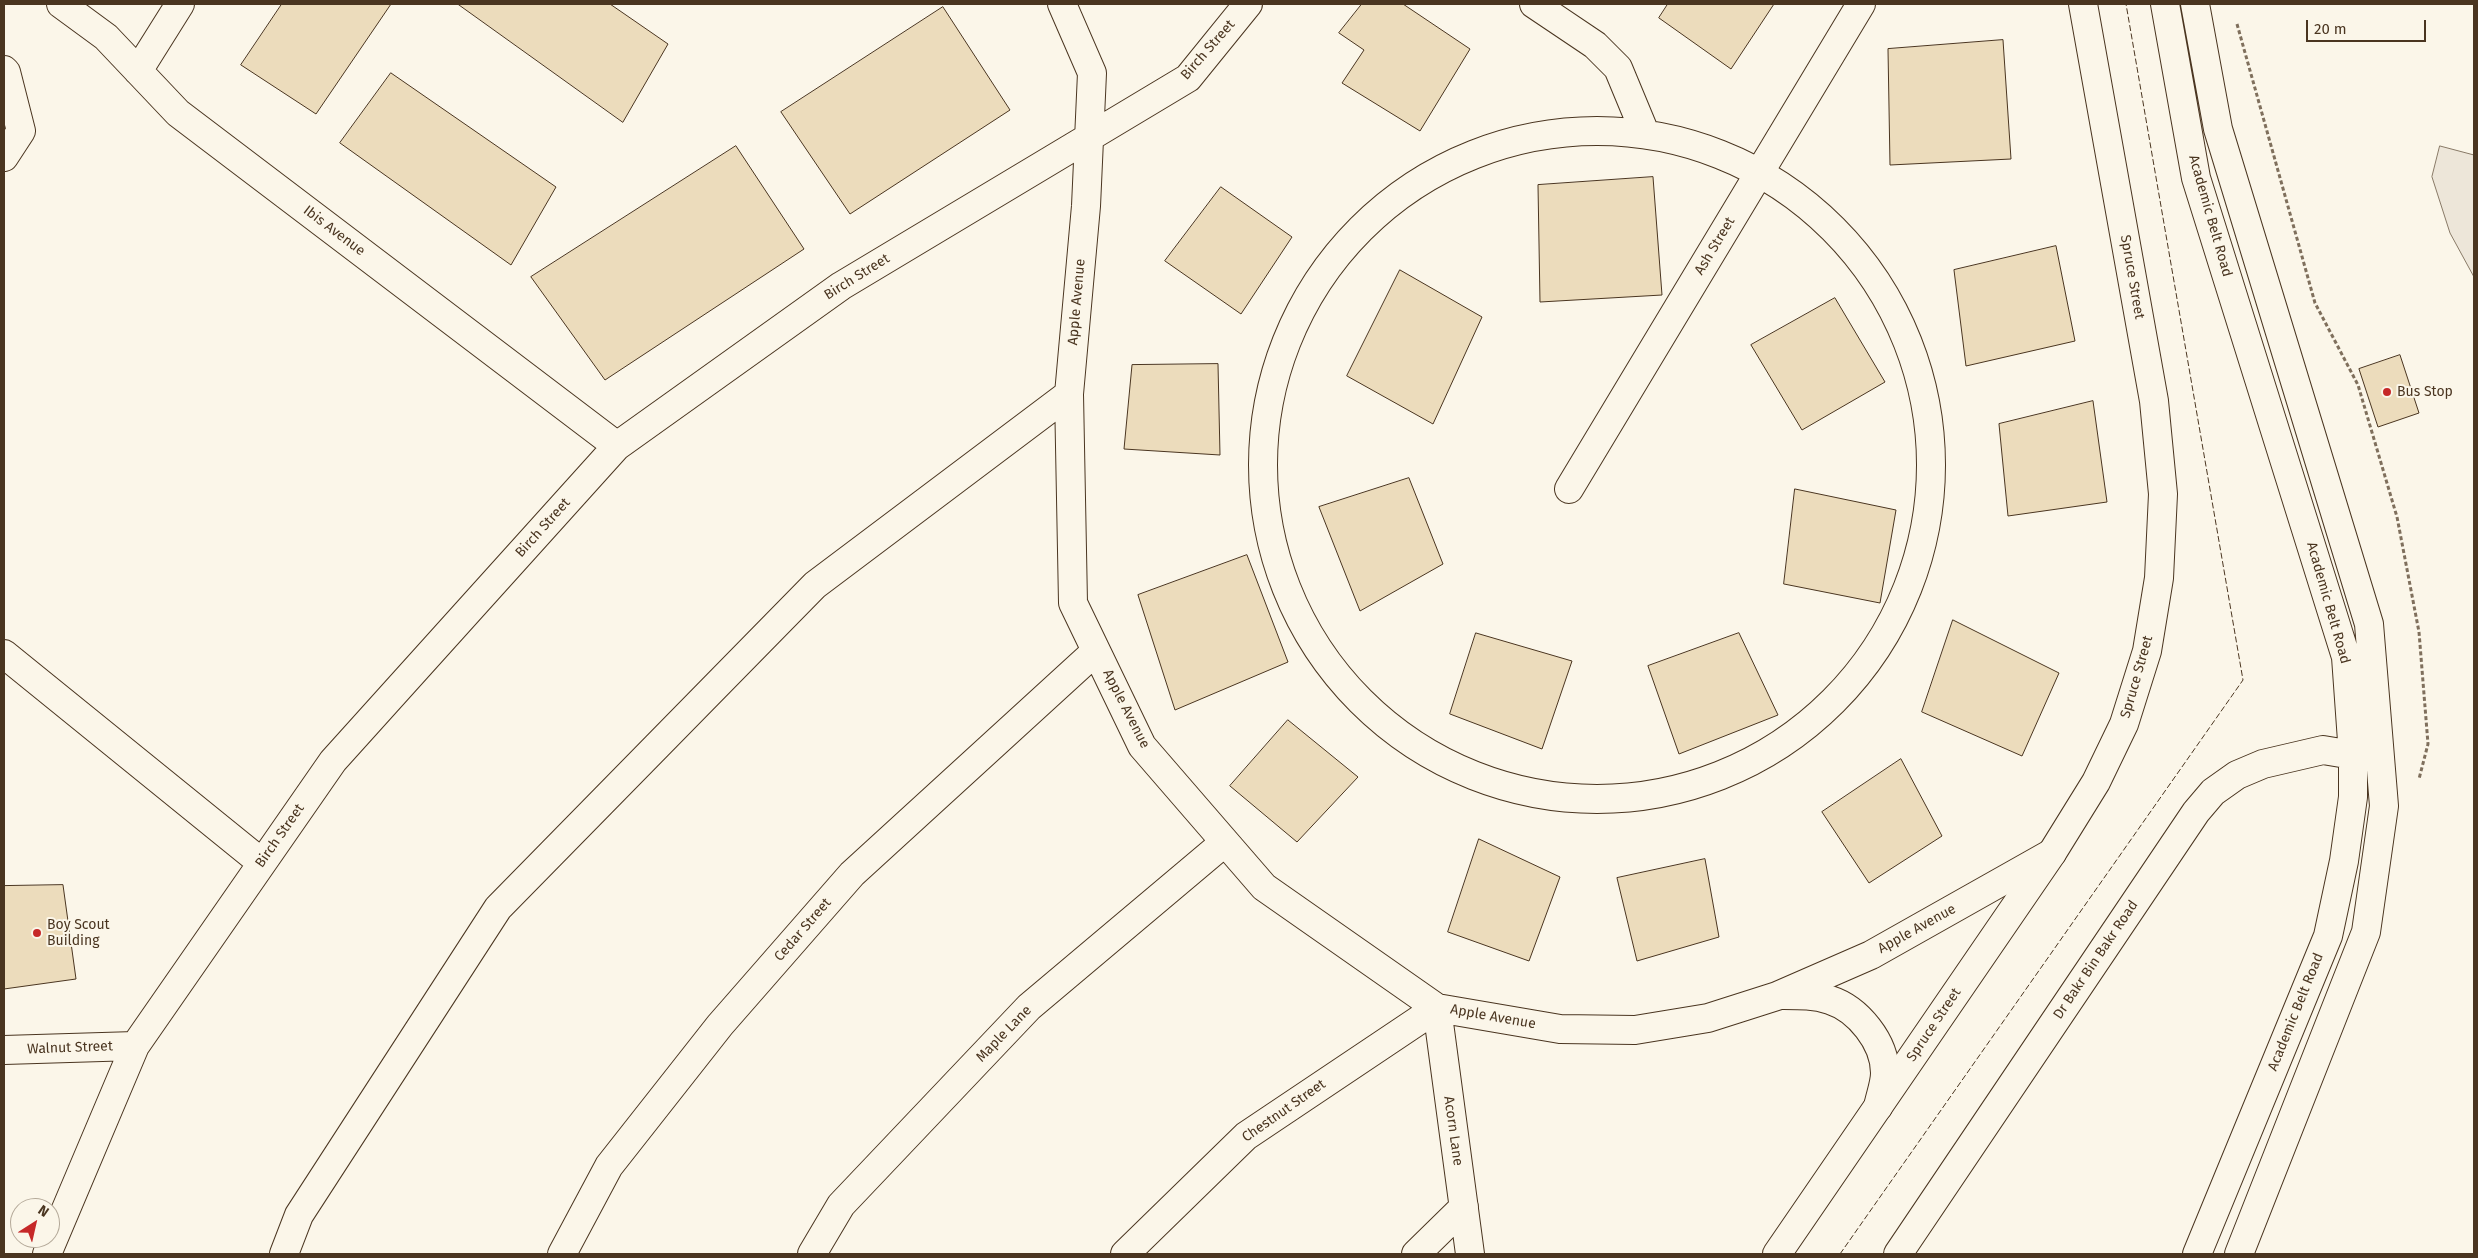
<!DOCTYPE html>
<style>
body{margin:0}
#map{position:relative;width:2478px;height:1258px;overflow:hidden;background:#fbf6e9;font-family:"Fira Sans",sans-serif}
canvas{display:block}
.frame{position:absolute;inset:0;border:5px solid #4a3520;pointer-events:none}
.north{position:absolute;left:10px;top:1198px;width:50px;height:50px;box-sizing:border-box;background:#fbf6e9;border:1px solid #b4a999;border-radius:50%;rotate:35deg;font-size:14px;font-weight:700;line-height:20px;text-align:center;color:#4a3520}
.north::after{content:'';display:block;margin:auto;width:18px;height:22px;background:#c62828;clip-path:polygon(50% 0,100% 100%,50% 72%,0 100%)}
.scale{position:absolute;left:2306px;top:20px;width:120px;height:22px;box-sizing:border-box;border:2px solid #4a3520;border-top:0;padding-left:6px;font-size:15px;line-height:18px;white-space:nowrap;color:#4a3520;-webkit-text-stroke:4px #fbf6e9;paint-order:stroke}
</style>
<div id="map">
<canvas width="2478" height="1258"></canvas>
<div class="frame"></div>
<div class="north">N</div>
<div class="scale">20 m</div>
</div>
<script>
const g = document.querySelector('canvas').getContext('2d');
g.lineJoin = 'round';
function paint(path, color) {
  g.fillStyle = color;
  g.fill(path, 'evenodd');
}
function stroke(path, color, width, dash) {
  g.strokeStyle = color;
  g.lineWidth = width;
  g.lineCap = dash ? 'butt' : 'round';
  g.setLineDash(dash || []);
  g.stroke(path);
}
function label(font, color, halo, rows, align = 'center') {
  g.font = font + ' "Fira Sans",sans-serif';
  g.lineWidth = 4;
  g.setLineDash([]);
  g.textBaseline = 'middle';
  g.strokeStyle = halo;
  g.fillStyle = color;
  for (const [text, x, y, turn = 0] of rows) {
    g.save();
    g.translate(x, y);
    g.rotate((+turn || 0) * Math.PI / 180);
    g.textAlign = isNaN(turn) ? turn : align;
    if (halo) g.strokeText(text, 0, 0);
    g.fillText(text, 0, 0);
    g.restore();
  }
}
const green = new Path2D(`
 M2440,146L2474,155V277L2450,233L2432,177Z`);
paint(green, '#ede6d9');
stroke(green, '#887966', 1);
const building = new Path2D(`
 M282,4H391L316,114L241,65Z
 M458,4H610L668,44L623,122Z
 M1362,4H1403L1470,49L1420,131L1342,83L1364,50L1339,33Z
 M1668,4H1774L1731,69L1659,18Z
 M943,7L1010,110L850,214L781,112Z
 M2003,40L2011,159L1890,165L1888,49Z
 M391,73L556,187L511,265L340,143Z
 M736,146L804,249L605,380L531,277Z
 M1653,177L1662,295L1540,302L1538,185Z
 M1221,187L1292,237L1241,314L1165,261Z
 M2056,246L2075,341L1966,366L1954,270Z
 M1400,270L1482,317L1433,424L1347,376Z
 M1835,298L1885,382L1802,430L1751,345Z
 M2400,355L2419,413L2378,427L2359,369Z
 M1218,364L1220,455L1124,449L1132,365Z
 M2093,401L2107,502L2008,516L1999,424Z
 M1409,478L1443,564L1360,611L1319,507Z
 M1795,489L1896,510L1880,603L1784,584Z
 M1247,555L1288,662L1175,710L1138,595Z
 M1953,620L2059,673L2022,756L1922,712Z
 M1476,633L1572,661L1542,749L1450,714Z
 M1739,633L1778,715L1679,754L1648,666Z
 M1288,720L1358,777L1297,842L1230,786Z
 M1901,759L1942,836L1869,883L1822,812Z
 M1479,839L1560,877L1529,961L1448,932Z
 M1705,859L1719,937L1637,961L1617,878Z
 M63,885L76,979L4,989V886Z`);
paint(building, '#ecdcbc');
stroke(building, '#4a3520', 1);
const minor = new Path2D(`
 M61,4L106,37L178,113L617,446
 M1062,4L1092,73L1086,206L1069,394L1073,603L1142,746L1264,887L1437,1008L1560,1029L1635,1030L1708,1018L1777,996L1871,955L2052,853
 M1534,4L1595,45L1618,68L1645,133
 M4,70L6,72L21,131L4,157
 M138,71L180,4
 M1263 465a334 334 0 1 1 668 0a334 334 0 1 1-668 0Z
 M1569,489L1861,4
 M4,654L262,863
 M1784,995C1800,995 1815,995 1830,1000C1858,1009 1885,1042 1885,1073C1885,1084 1880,1096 1878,1107
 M4,1050L135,1046
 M47,1254L135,1046L333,761L617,446L841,286L1188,78L1248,4
 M284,1254L299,1215L498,908L815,585L1069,394
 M562,1254L609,1166L720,1025L852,874L1096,651
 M812,1254L841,1205L1029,1007L1225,842
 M1125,1254L1246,1136L1437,1008L1470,1254
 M1416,1254L1464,1207`);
const tertiary = new Path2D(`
 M2165,4L2196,178L2346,657L2353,755V797L2344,861L2328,936L2197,1254
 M2195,4L2218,129L2369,624L2384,806L2366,932L2239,1254
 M1898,1254L2196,812L2213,792L2237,775L2263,764L2323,750L2353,755`);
const secondary = new Path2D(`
 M1777,1254L2052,853L2096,782L2124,724L2147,651L2159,578L2163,494L2154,401L2083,4`);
stroke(minor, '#4a3520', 30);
stroke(tertiary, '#4a3520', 30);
stroke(secondary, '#4a3520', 30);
stroke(new Path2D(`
 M2237,24L2315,303L2358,385L2397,517L2419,632L2428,744L2419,779`), '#7f6f5c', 3, [4, 2.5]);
stroke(minor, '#fbf6e9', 28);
stroke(tertiary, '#fbf6e9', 28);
stroke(secondary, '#fbf6e9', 28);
stroke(new Path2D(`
 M1840,1254L2243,680L2126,4`), '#4a3520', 1, [6, 2.5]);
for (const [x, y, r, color] of [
 [2387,392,5,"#c62828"],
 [37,933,5,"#c62828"]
]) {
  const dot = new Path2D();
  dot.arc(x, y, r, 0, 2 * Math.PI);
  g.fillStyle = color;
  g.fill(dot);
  stroke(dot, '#fbf6e9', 2);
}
label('14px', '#4a3520', '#fbf6e9', [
 ["Birch Street",1208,50,-49],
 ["Academic Belt Road",2210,216,74],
 ["Ibis Avenue",334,231,37],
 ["Ash Street",1715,246,-59],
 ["Birch Street",857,277,-32],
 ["Spruce Street",2132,277,80],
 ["Apple Avenue",1077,302,-85],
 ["Birch Street",543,528,-48],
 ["Academic Belt Road",2328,603,74],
 ["Spruce Street",2137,677,-74],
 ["Apple Avenue",1126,709,63],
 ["Birch Street",280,836,-55],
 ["Apple Avenue",1917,929,-29],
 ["Cedar Street",803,930,-49],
 ["Dr Bakr Bin Bakr Road",2096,960,-56],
 ["Academic Belt Road",2296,1012,-68],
 ["Apple Avenue",1493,1017,10],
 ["Spruce Street",1934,1025,-56],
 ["Maple Lane",1004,1034,-46],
 ["Walnut Street",70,1048,-2],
 ["Chestnut Street",1284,1111,-35],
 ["Acorn Lane",1453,1131,82]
]);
label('14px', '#4a3520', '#fbf6e9', [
 ["Bus Stop",2397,392],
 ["Boy Scout",47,925],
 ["Building",47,941]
], 'left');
</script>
